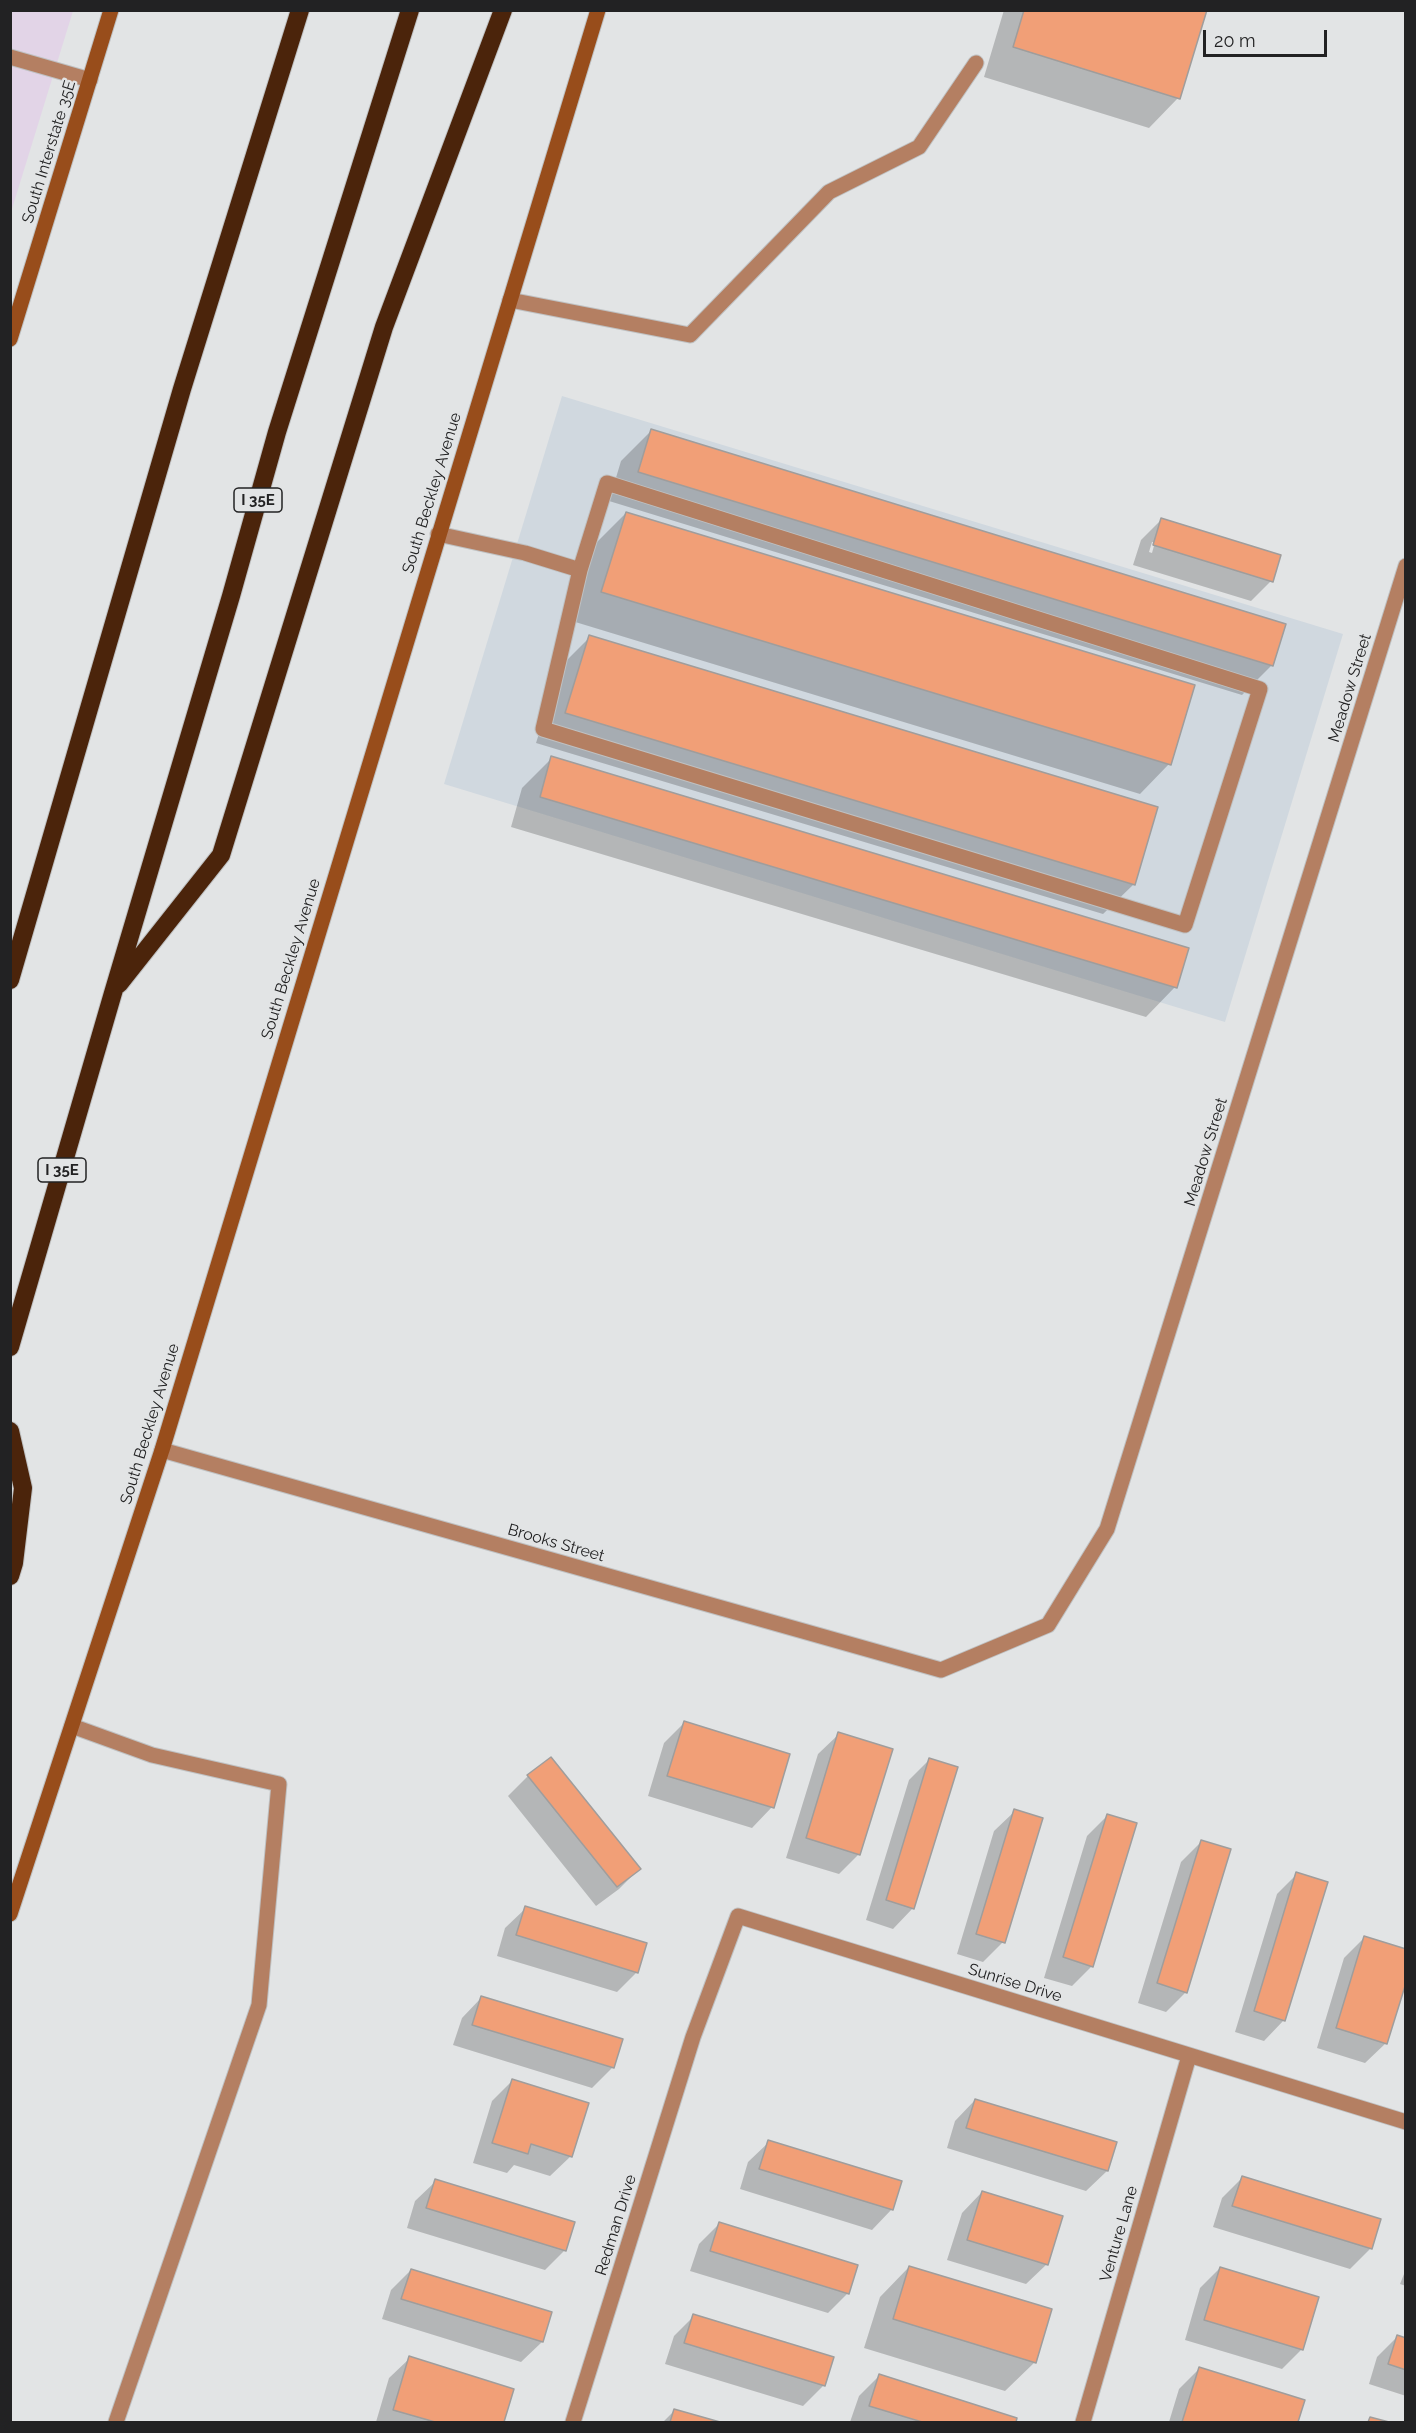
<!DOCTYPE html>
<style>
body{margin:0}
#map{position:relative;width:1416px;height:2433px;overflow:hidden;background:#e2e4e5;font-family:Raleway,sans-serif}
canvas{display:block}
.frame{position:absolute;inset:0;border:12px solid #222223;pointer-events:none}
.scale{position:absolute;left:1203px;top:30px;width:124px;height:27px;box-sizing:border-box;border:3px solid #222223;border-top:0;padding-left:8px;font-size:18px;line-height:21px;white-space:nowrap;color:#222223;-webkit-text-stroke:4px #e2e4e5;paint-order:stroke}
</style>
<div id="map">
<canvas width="1416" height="2433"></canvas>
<div class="frame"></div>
<div class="scale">20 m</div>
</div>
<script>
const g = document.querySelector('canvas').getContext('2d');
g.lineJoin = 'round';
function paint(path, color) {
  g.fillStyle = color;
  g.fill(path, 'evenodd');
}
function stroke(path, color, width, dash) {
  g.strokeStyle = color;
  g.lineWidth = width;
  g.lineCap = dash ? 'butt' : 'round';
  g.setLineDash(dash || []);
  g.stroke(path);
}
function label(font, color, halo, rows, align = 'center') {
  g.font = font + ' Raleway,sans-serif';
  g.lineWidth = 4.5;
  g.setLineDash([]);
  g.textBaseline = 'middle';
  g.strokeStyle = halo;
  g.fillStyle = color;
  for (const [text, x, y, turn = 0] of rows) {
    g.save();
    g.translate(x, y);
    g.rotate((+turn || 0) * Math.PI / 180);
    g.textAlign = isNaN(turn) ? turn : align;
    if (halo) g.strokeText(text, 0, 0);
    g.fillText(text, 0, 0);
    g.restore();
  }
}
paint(new Path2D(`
 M562,396L1343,634L1225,1022L444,784Z`), '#d0d8df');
paint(new Path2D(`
 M11,11H73L11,212Z`), '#e2d4e7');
paint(new Path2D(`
 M1004,10H1205L1178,98L1149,128L984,77Z
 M651,431L1272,665L1242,695L609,501L621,461Z
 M626,513L1169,764L1140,794L572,621L596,543Z
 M1161,520L1271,581L1251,601L1133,565L1141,540ZM1152,542H1155L1152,553L1149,552Z
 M590,637L1156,808L1133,885L1103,914L536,743L560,667Z
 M552,758L1175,987L1146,1017L511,827L522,788Z
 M684,1723L772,1807L752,1828L648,1796L664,1743Z
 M839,1734L859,1854L839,1874L786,1858L818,1754Z
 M929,1760L913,1908L893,1929L866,1920L909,1780Z
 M528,1776L639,1869L619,1889L596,1906L508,1796Z
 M1015,1811L1003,1942L983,1962L957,1954L994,1831Z
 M1107,1816L1092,1966L1072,1986L1044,1978L1087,1836Z
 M1201,1842L1186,1992L1166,2012L1138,2003L1181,1862Z
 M1297,1874L1284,2020L1264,2041L1235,2032L1277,1894Z
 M526,1908L637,1972L617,1992L497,1956L505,1928Z
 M1364,1938L1386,2043L1365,2063L1317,2048L1344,1958Z
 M482,1997L613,2067L592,2088L453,2045L462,2018Z
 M512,2081L571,2156L550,2176L514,2165L507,2173L473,2163L492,2101Z
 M975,2100L1107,2171L1086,2191L947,2148L955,2121Z
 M769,2142L892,2209L872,2230L740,2189L748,2162Z
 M1242,2178L1371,2248L1350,2269L1213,2227L1222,2198Z
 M436,2181L565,2250L545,2270L407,2228L415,2201Z
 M982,2192L1047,2264L1026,2284L947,2260L962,2213Z
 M719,2224L848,2293L828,2313L690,2271L699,2244Z
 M909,2267L1035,2362L1005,2391L864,2348L880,2297Z
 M1220,2268L1302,2349L1282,2369L1185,2340L1200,2288Z
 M1406,2269V2286L1400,2284Z
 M411,2270L542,2342L521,2362L382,2319L391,2290Z
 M694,2316L832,2358L823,2386L803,2406L665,2364L674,2336Z
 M1397,2337L1406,2339V2396L1369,2384L1377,2357Z
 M410,2358L512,2390L502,2422H376L389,2378Z
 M1199,2369L1303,2401L1296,2422H1169L1179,2389Z
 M879,2376L1015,2419L1014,2422H850L859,2396Z
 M675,2410L715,2422H663Z`), '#0003');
const building = new Path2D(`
 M1024,10H1207L1180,99L1013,47Z
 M651,429L1286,624L1273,666L638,472Z
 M626,512L1195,685L1171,765L601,592Z
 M1161,518L1281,555L1273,582L1153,545Z
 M589,635L1158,807L1135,885L565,713Z
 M551,756L1189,948L1177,988L540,797Z
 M684,1721L790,1754L774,1808L667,1776Z
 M838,1732L893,1749L860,1855L806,1838Z
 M551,1757L641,1869L617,1887L527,1775Z
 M929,1758L958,1767L914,1909L886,1900Z
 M1014,1809L1043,1818L1005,1943L976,1934Z
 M1107,1814L1137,1823L1093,1967L1063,1957Z
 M1201,1840L1231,1849L1187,1993L1157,1983Z
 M1296,1872L1328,1882L1285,2021L1254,2011Z
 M525,1906L647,1943L638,1973L516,1935Z
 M1364,1936L1406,1949V1983L1387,2044L1336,2028Z
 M481,1996L623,2039L614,2068L472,2025Z
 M512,2079L589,2103L572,2157L531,2144L528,2154L492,2143Z
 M975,2099L1117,2142L1108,2171L966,2128Z
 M768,2140L902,2181L893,2210L759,2169Z
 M1242,2176L1381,2219L1372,2249L1232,2206Z
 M435,2179L575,2222L566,2251L426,2208Z
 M982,2191L1063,2216L1048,2265L967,2240Z
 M719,2222L858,2265L849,2294L710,2251Z
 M909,2266L1052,2309L1036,2363L893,2319Z
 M1220,2267L1319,2297L1303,2350L1204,2320Z
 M411,2269L552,2312L543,2342L401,2299Z
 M693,2314L834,2357L825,2386L684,2343Z
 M1397,2335L1406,2338V2370L1388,2364Z
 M409,2356L514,2389L504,2422H435L393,2410Z
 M1199,2367L1305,2400L1298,2422H1182Z
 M879,2374L1017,2418L1016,2422H922L869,2406Z
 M674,2409L720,2422H670Z
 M1370,2417L1389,2422H1368Z`);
paint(building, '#f19f77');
stroke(building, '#9f9d9c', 1.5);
const lane = new Path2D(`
 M10,57L90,80
 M510,300L690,335L829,192L919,147L976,63
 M438,534L525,553L580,570L607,483L1260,689L1185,925L543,729L580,570
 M72,1726L152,1755L279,1784L259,2005L116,2422`);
const street = new Path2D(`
 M162,1450L941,1670L1048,1625L1107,1529L1406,566
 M573,2422L693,2037L738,1916L1406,2122
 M1083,2422L1189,2056`);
const secondary = new Path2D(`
 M10,339L111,10
 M10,1914L162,1450L598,10`);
const highway = new Path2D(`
 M10,980L182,389L300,10
 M119,984L221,855L384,327L503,10
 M10,1347L113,993L231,596L277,432L410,10
 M10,1431L23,1488L14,1563L10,1576`);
stroke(lane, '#bfc1c2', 17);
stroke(street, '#bfc1c2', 17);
stroke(secondary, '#bfc1c2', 17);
stroke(highway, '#bfc1c2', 20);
stroke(lane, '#b47f62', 15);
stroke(street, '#b47f62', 15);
stroke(secondary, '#984d1b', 15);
stroke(highway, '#4b240b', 18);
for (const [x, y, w] of [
 [258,500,48],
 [62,1170,48]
]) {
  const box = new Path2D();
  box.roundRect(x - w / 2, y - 12, w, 24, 4.5);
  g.fillStyle = '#e2e4e5';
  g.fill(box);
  stroke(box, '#222223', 1.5);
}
label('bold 15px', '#222223', null, [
 ["I 35E",258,500],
 ["I 35E",62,1170]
]);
label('16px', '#222223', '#e2e4e5', [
 ["South Interstate 35E",49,152,-73],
 ["South Beckley Avenue",432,493,-73],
 ["Meadow Street",1350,688,-73],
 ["South Beckley Avenue",291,959,-73],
 ["Meadow Street",1206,1152,-73],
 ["South Beckley Avenue",150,1424,-73],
 ["Brooks Street",556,1543,16],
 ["Sunrise Drive",1015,1983,17],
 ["Redman Drive",616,2225,-73],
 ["Venture Lane",1119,2234,-74]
]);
</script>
